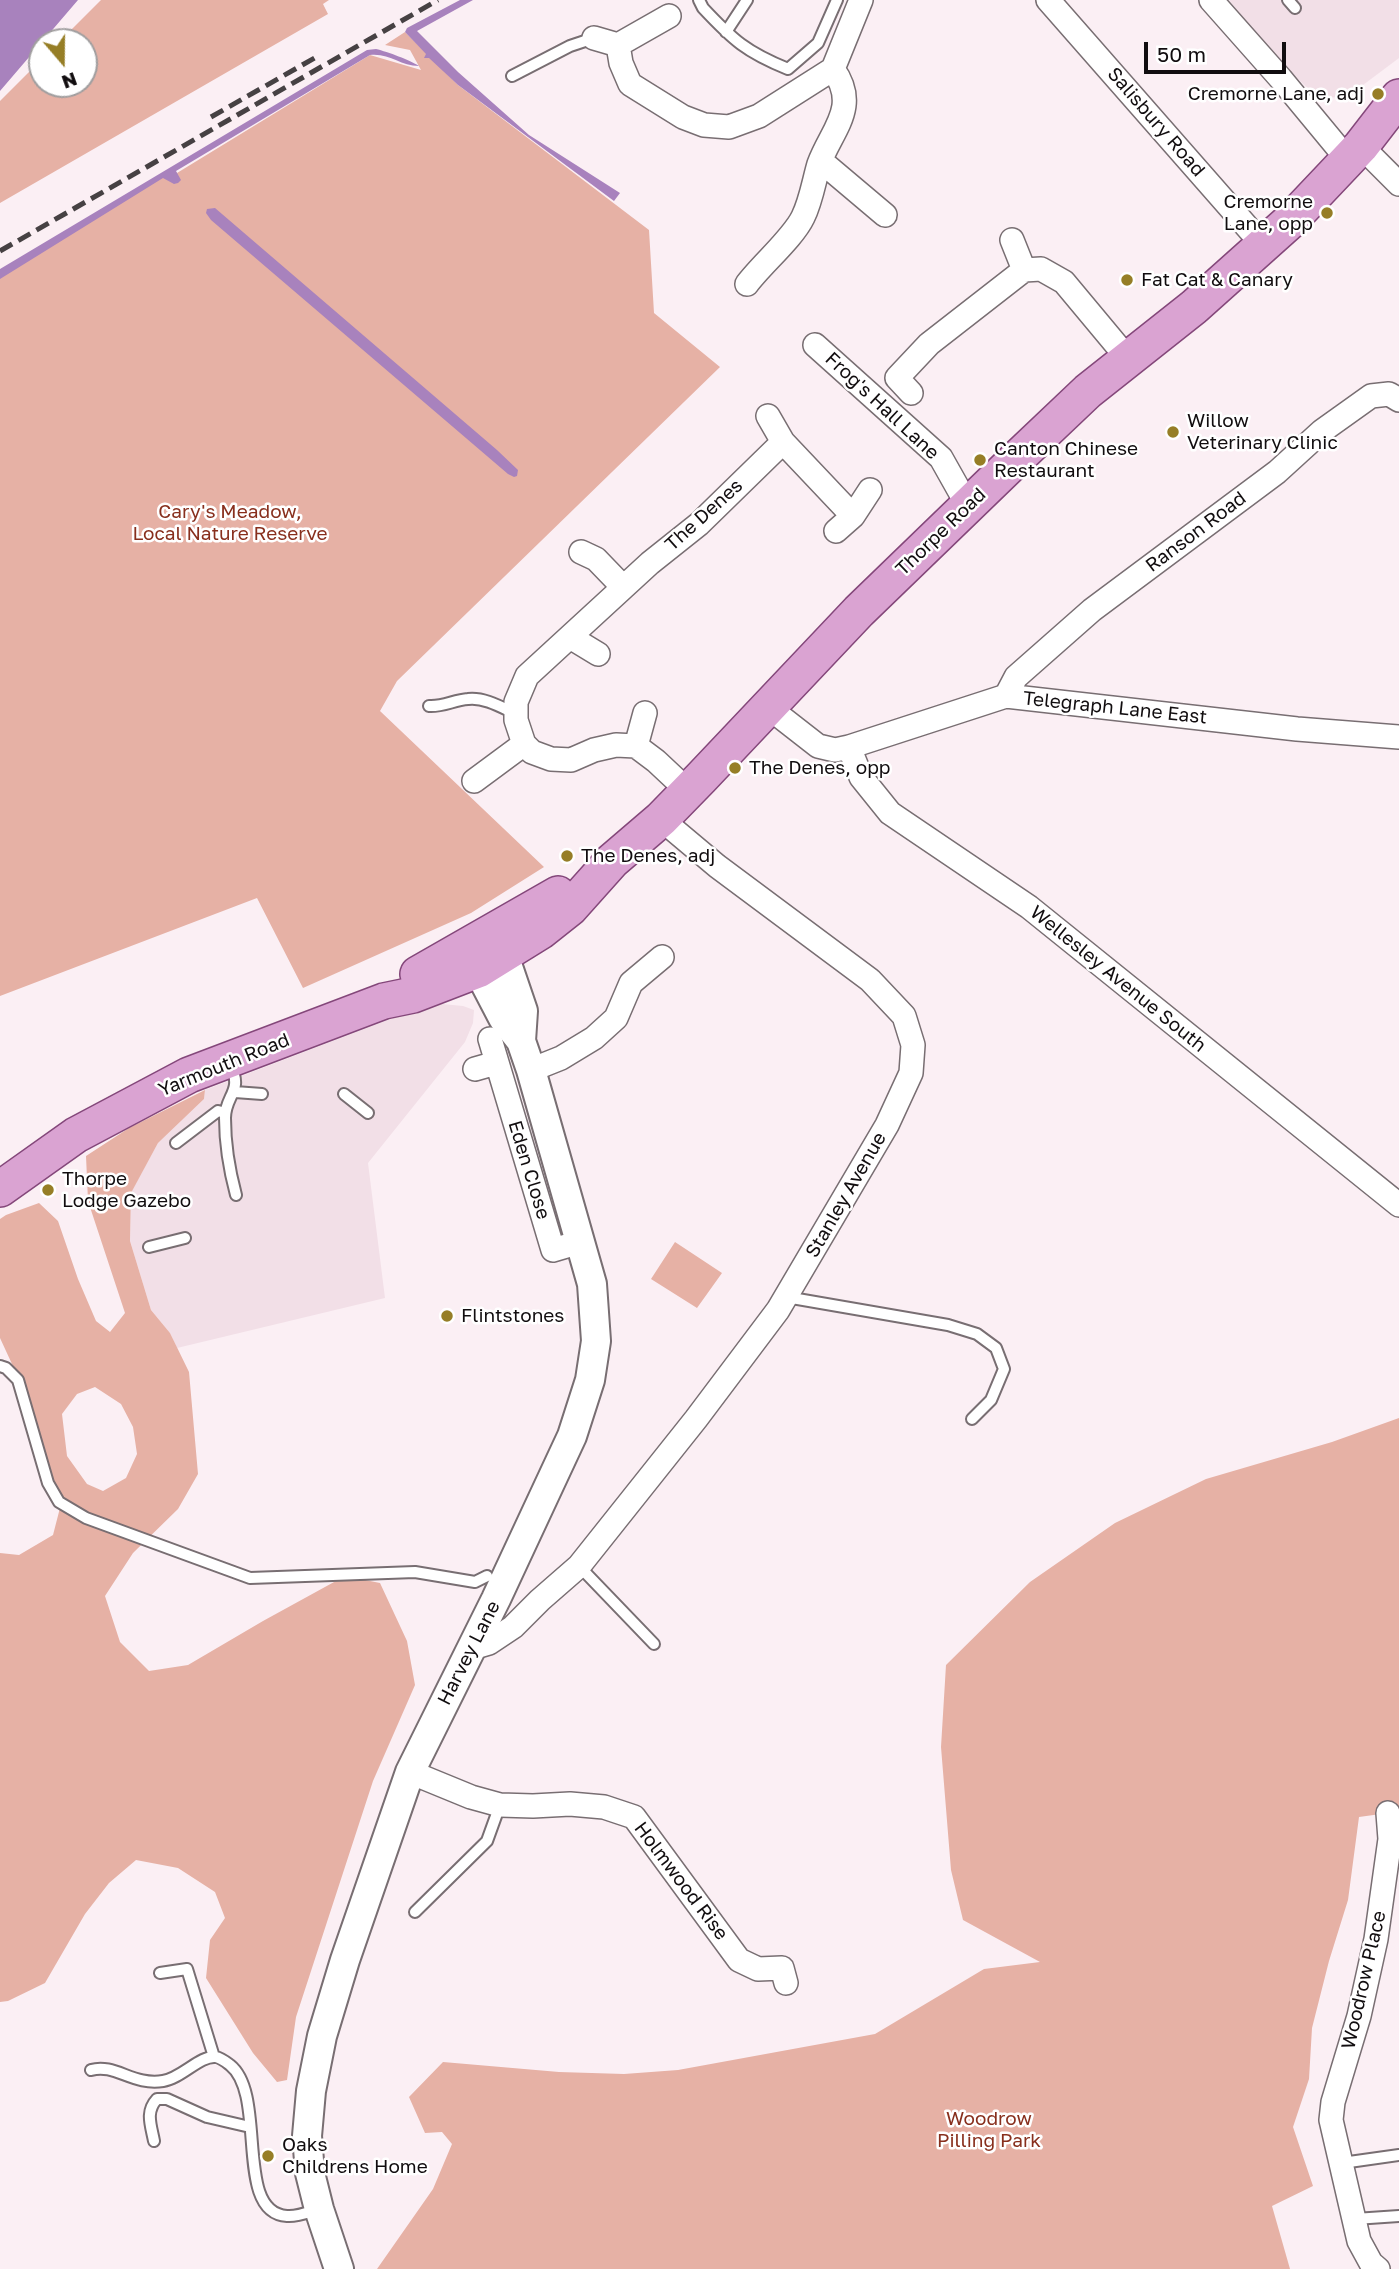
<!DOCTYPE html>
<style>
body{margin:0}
#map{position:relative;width:1399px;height:2269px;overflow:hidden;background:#fbeff4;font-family:"Golos Text",sans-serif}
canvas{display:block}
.north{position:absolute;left:28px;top:28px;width:70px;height:70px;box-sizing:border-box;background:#fff;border:2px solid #a09e9f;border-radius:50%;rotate:160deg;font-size:19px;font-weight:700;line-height:28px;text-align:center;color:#110d0f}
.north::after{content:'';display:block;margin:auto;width:24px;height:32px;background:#967e26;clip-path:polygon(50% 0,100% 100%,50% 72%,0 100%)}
.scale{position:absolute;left:1144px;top:42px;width:142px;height:32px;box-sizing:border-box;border:4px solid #110d0f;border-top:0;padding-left:9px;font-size:21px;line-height:24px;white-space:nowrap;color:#110d0f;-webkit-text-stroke:5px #fff;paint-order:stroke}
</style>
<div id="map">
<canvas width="1399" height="2269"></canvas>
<div class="north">N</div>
<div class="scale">50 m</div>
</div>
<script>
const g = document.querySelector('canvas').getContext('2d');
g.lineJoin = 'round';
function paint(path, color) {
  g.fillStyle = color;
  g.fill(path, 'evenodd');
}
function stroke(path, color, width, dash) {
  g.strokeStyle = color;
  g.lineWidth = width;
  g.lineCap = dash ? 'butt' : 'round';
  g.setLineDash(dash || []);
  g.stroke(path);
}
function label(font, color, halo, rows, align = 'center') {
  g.font = font + ' "Golos Text",sans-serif';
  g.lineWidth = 5;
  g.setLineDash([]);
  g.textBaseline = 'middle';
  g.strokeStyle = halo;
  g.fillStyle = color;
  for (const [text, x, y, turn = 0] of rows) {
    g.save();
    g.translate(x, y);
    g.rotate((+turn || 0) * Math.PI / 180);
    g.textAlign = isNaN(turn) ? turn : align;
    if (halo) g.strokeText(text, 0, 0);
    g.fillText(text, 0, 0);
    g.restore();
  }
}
paint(new Path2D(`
 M1229,0H1399V58L1359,88L1345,96L1329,98L1316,96L1278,60Z
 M432,1003L463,1006L474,1010L473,1023L465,1042L368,1163L385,1298L177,1348L170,1333L151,1310L130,1241L131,1192L158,1143L204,1099L205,1090Z`), '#f2dfe7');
paint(new Path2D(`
 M101,0H329L323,4L328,14L0,203V101L42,59V84H84V42H59Z
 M405,32L458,85L649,230L654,313L720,367L397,681L380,711L544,867L471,913L303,988L257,898L0,996V278L171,169L177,173L370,55L421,70L410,50L385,45Z
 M205,1090L204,1099L158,1143L131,1193L130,1241L151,1310L170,1333L189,1372L198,1474L178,1509L133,1553L105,1596L120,1642L149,1671L188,1665L263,1621L345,1576L380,1583L407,1641L415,1685L373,1781L296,2017L287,2080L277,2082L253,2053L206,1978L210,1940L225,1918L215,1892L178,1868L136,1860L109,1883L85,1914L45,1983L8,2001L0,2002V1553L19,1555L53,1535L61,1504L18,1377L0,1338V1219L6,1215L39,1203L58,1221L78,1279L96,1321L110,1332L125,1313L88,1201L86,1156L129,1128ZM95,1387L121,1404L133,1427L137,1454L126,1478L103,1491L87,1484L67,1456L62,1414L77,1394Z
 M675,1242L722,1273L697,1308L651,1279Z
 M1399,1418V1814L1388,1813L1359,1817L1348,1900L1329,1961L1312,2028L1309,2079L1293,2127L1313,2186L1272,2206L1290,2269H377L433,2189L452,2144L442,2132L425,2133L409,2097L443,2062L559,2072L624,2074L678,2070L875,2034L984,1969L1040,1962L963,1920L951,1870L941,1747L946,1665L1030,1582L1115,1523L1206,1479L1332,1442Z`), '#e6b1a5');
paint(new Path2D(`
 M0,0H78L0,91Z
 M460,0H473L417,31L458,72L529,135L620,193L614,201L458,85L429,58H424L426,54L405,32L407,28Z
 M376,49C388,52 410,60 419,66C400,66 390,53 370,55L176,171L181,180L178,183L174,184L163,178L0,279V269L367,50Z
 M215,208L497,450L518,470L517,476L514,477L508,474L211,220L206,213L207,209Z`), '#a882bd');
const service = new Path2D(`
 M699,0L703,8C733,40 746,52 788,69L818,43L837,0
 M1288,0L1295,8
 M726,32L747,0
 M512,76L570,46L594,38
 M429,706C443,707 454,700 468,699C484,697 501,707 516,714
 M230,1065C244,1091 225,1095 225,1118C225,1144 229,1169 236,1195
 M235,1092L262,1094
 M344,1094L368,1113
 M176,1143L218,1111L225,1113
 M149,1247L185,1238
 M786,1297L948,1325L977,1334L996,1348L1004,1369L991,1400L972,1419
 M0,1366L6,1368L18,1380L48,1483L59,1502L86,1518L250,1578L415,1572L475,1582L487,1576
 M579,1566L654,1644
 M415,1912L487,1841L500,1805
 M160,1973L187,1969L214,2057
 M91,2070C115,2063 133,2086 163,2081C182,2078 200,2055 216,2057C221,2058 226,2062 230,2065C268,2095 233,2213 287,2216C297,2217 309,2212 319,2209
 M154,2141C151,2125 145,2112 157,2099H167L207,2117L250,2127
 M1342,2163L1399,2155
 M1355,2219L1399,2216`);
const minor = new Path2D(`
 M1048,0L1263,245
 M1211,0L1281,79L1348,160
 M669,16L618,45L621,63L630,84L683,117L704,125L729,127L759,116L833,69L861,0
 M594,38L618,45
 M1361,146L1399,184
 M821,161L885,215
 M1012,240L1024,270
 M747,284C762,264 793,238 803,217C811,201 814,181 819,164C832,129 860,107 833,69
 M815,345L941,458L968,506
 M911,393L897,378L929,344L1024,270L1041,269L1064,282L1129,360
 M768,416L783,442
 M853,516L870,490
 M581,552L596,559L623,587
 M570,637L598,654
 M1006,696L1016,677L1092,610L1277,472L1322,431L1371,396L1389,394L1399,400
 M768,707L818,746L835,750L849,747L1006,696L1297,729L1399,737
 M636,746L645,713
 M849,747L861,777L890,813L1029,907L1399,1205
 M474,781L524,744
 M688,791L656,761L636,746L616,745L594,750L571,760L551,759L532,752L524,744L516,720V702L527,676L650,563L699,524L783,442L853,516L836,531
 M490,1039L553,1250L580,1242
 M475,1069L496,1063
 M531,1070L561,1058L594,1038L616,1018L631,983L662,957
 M472,1648L489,1643L513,1627L540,1600L579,1566L696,1419L778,1310L887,1125L911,1073L913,1045L904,1016L870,980L717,866L661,819
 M410,1772L471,1797L500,1805L533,1806L570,1804L604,1807L634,1817L739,1960L758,1969L782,1968L786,1983
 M1378,2269L1371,2263L1359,2241L1331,2120L1333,2102L1359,2016L1376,1939L1390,1839L1388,1813`);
const tertiary = new Path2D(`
 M504,955L523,1011L521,1041
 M339,2269L319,2209L310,2173L307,2136L311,2091L322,2036L345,1960L410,1772L496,1599L572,1436L590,1380L596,1341L592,1284L531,1070L521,1041L503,1018L478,970`);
const primary = new Path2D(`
 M418,974L558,894
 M0,1189L76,1135L189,1075L384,1001L413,995L478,970L541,931L570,908L612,861L661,819L701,778L859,611L1010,465L1088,391L1194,307L1289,222L1361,146L1399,97`);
stroke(service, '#786e72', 14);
stroke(minor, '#786e72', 26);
stroke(tertiary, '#786e72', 32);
stroke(primary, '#84477a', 38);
stroke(service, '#fff', 10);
stroke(minor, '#fff', 23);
stroke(tertiary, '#fff', 28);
stroke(primary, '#daa3d2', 35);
stroke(new Path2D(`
 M211,117L318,56
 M0,251L438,0`), '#464143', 5, [14, 7]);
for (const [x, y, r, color] of [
 [1378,94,7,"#967e26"],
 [1327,213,7,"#967e26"],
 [1127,280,7,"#967e26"],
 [1173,432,7,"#967e26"],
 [980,460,7,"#967e26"],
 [735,768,7,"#967e26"],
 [567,856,7,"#967e26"],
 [48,1190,7,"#967e26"],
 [447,1316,7,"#967e26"],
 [268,2156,7,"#967e26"]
]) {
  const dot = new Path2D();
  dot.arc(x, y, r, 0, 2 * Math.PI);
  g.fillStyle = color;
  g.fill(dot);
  stroke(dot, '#fff', 2.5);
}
label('19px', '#110d0f', '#fff', [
 ["Cremorne Lane, adj",1364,94,"right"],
 ["Cremorne",1313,202,"right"],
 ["Lane, opp",1313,224,"right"],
 ["Fat Cat & Canary",1141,280],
 ["Willow",1187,421],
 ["Veterinary Clinic",1187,443],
 ["Canton Chinese",994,449],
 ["Restaurant",994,471],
 ["The Denes, opp",749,768],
 ["The Denes, adj",581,856],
 ["Thorpe",62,1179],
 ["Lodge Gazebo",62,1201],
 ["Flintstones",461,1316],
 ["Oaks",282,2145],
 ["Childrens Home",282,2167]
], 'left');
label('19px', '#110d0f', '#fff', [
 ["Salisbury Road",1156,122,49],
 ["Frog's Hall Lane",882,406,43],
 ["The Denes",704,515,-42],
 ["Thorpe Road",941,532,-44],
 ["Ranson Road",1196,532,-37],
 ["Telegraph Lane East",1115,708,6],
 ["Wellesley Avenue South",1118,979,39],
 ["Yarmouth Road",224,1065,-22],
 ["Eden Close",529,1170,73],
 ["Stanley Avenue",846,1195,-60],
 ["Harvey Lane",469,1653,-63],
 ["Holmwood Rise",681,1881,53],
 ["Woodrow Place",1364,1980,-77]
]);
label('19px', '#882f1d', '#fff', [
 ["Cary's Meadow,",230,512],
 ["Local Nature Reserve",230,534],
 ["Woodrow",989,2119],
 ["Pilling Park",989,2141]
]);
</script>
